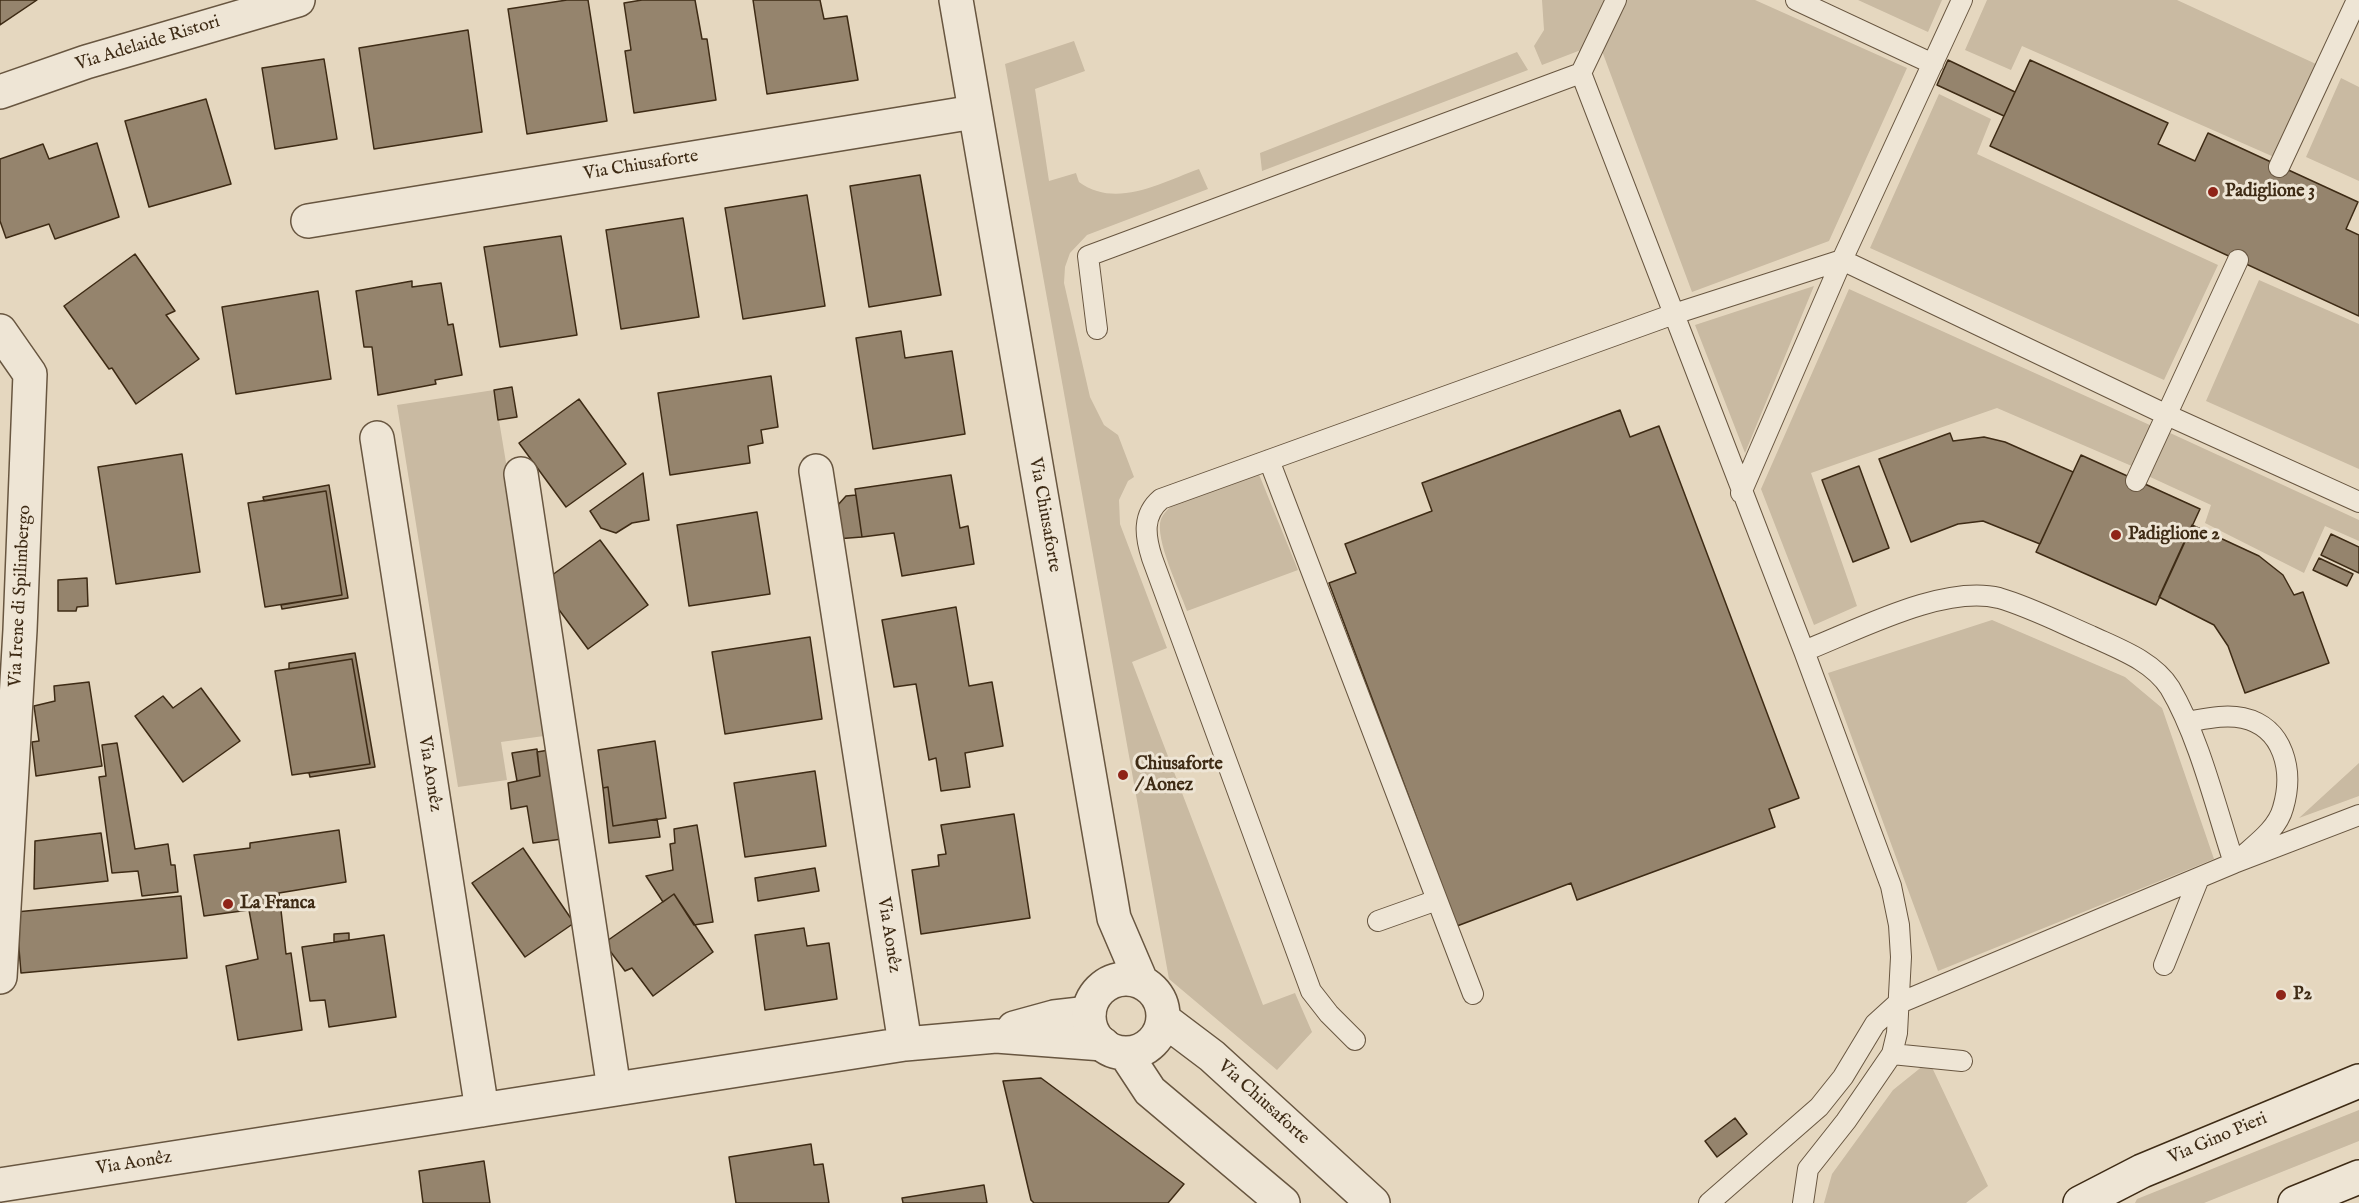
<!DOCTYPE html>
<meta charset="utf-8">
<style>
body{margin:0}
canvas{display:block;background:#e5d7bf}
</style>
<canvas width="2359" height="1203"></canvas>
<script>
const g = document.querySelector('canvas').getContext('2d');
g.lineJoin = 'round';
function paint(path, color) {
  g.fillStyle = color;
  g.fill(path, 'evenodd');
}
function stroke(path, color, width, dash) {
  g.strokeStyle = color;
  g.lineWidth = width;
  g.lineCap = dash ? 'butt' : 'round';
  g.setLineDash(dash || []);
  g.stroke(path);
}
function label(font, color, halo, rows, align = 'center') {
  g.font = font + ' "IM FELL English",serif';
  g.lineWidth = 6;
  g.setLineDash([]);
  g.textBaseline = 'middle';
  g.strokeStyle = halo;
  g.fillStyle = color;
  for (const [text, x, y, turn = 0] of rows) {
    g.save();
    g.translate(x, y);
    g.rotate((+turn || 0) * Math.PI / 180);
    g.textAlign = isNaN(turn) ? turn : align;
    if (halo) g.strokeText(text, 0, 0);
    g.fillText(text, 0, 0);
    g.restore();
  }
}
paint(new Path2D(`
 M1542,0H1755L1907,68L1829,241L1692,292L1599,43L1542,65L1534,46L1544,30Z
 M1858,0H1942L1928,32Z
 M1987,0H2177L2316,64L2274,157L2022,46L2011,70L1965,50Z
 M1074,41L1085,71L1035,89L1049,181L1076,173L1079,182C1116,209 1160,183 1199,169L1208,189L1087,235L1070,253L1065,267L1064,283L1090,397L1104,425L1118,435L1134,477L1128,481L1119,500L1120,524L1167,648L1132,662L1263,1005L1295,993L1312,1032L1277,1070L1169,979L1005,64Z
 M1517,52L1528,70L1262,171L1260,153Z
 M2341,78L2359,87V181L2306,157Z
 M1939,94L1991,119L1977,154L2218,265L2164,380L1870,248Z
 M2259,280L2359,324V469L2206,401Z
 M1814,286L1745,453L1695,325Z
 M1849,289L2152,426L2134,467L1997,408L1811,473L1857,606L1814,625L1761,489Z
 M494,390L551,735L501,742L507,780L458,787L397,405Z
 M2168,432L2359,520V541L2325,526L2304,573L2205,523L2211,505L2148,476Z
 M1258,472L1298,570L1187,611C1180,591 1154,538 1161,519C1165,510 1174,504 1181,499Z
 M1992,620L2125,677L2162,708L2214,859L1938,971L1828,673Z
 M2359,763V796L2299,818Z
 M1929,1061L1988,1186L1966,1203H1824L1832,1174L1893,1090Z
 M2359,1110V1141L2204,1203H2135L2137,1199Z`), '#c9baa2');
const building = new Path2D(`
 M0,0H37L0,25Z
 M567,0H588L607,121L527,134L508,9Z
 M642,0H695L702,39H707L716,100L634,113L625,51L631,50L624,3Z
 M753,0H820L824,19L847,16L858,80L767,94Z
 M468,30L482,132L374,149L359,48Z
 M324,59L337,139L275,149L262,68Z
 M1948,60L2015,92L2004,116L1937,85Z
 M2030,60L2168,123L2158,144L2195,161L2208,133L2358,202L2346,229L2359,235V316L1990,146Z
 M206,99L231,184L149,207L125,121Z
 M97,143L119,217L55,239L49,224L6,238L0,221V159L43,144L49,159Z
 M920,175L941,295L869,307L850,186Z
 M807,195L825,306L743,319L725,208Z
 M683,218L699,317L621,329L606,230Z
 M561,236L577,335L500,347L484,247Z
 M135,254L175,311L166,315L199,359L136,404L112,368L109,369L64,306Z
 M412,281V287L441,283L448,325L453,324L462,375L435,380L436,384L378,395L372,347H364L356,291Z
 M318,291L331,379L236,394L222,307Z
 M901,331L905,358L952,351L965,434L873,449L856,338Z
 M771,376L778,427L761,430L763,443L748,446L750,463L670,475L658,393Z
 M512,387L517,417L498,420L494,390Z
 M579,399L626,464L566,507L519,443Z
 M1620,410L1630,437L1659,426L1799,798L1769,809L1775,827L1577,900L1571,883L1457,926L1329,583L1356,573L1345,544L1432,511L1422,483Z
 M1950,433L1953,441L1984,437L2005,442L2073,472L2040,544L1983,521L1958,524L1911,542L1879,459Z
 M182,454L200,572L116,584L98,467Z
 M2081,455L2200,509L2156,605L2036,552Z
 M1859,466L1889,548L1853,562L1822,480Z
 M643,473L649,520L632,523L616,533L601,528L590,511Z
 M951,475L960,528L968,526L974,564L902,576L894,533L862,537L855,489Z
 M329,485L348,598L282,609L281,605L342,595L326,491L264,501L263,497Z
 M326,491L342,595L265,607L248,503Z
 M856,495L862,537L836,539L837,506L846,496Z
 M757,512L770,594L689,606L677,525Z
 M2192,525L2259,556L2283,575L2294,595L2303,592L2329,663L2245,693L2228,646L2214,625L2159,597Z
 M2331,534L2359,547V573L2321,555Z
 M600,540L648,605L588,649L540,584Z
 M2319,558L2353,574L2347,586L2313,570Z
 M87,578L88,606L77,607L76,611H58V580Z
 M956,607L969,686L992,682L1003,746L965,753L970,787L941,791L936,758L929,760L916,684L894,687L882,620Z
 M810,637L822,719L725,734L712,652Z
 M355,653L375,767L310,777L309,773L370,764L352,659L289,669V663Z
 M352,659L370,764L292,775L275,671Z
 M89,682L102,766L36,776L32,742L39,741L34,706L55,701L54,686Z
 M201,688L240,741L183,782L135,716L163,696L173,708Z
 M655,741L666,818L613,826L608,787L603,788L598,750Z
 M117,743L135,849L168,844L171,865H175L178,892L142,896L138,871L112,873L99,777L106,776L102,745Z
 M537,749L540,776L517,781L512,753Z
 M549,750L562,839L533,843L527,806L511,809L508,783L540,776L537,752Z
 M815,771L826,846L745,857L734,783Z
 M608,787L613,826L657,819L660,837L609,843L603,788Z
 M1014,814L1030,918L921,934L912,870L939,866L938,855L946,854L941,825Z
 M697,825L713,922L694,925L674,894L663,902L646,876L673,870L670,844L675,843L674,829Z
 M339,830L346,882L279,893L286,954L291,953L302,1030L238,1040L226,966L258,959L249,910L204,916L194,855L250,848V843Z
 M101,833L108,881L34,889L35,841Z
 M523,848L574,923L525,957L472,883Z
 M815,868L819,891L758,901L755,878Z
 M674,894L713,952L653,996L632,968L625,971L604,943Z
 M181,896L187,958L21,973L16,912Z
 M804,928L807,946L829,943L837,999L765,1010L755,935Z
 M349,933V940L334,942V934Z
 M384,935L396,1017L329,1027L325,1000L310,1001L302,947Z
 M1041,1078L1184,1184L1168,1203H1034L1031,1200L1003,1081Z
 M1735,1118L1747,1134L1717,1157L1705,1141Z
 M811,1144L814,1165L823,1164L829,1203H736L729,1157Z
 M484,1161L490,1203H423L419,1171Z
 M984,1185L987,1203H903L902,1198Z`);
paint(building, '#95846d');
stroke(building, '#3e2b15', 1.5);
const service = new Path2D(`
 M1796,0L1933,64
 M1581,73L1804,651L1891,886L1899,925L1901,957L1897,1033L1892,1054L1846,1121L1808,1169L1803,1203
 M2279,167L2357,0
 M1097,329L1088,256L1581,73L1616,0
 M1269,460L1473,994
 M2136,481L2238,260
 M1741,493L1842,260L1962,0
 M1804,651C1856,631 1943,584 1999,598C2030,607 2061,623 2091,636C2119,649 2153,661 2170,688C2199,737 2216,808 2234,863
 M2187,722C2205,719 2224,714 2243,718C2284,727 2294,771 2283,808C2278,827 2260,841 2245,854
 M1378,921L1437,900
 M2164,965L2199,878
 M1355,1040L1329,1014L1311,991L1152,558C1145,536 1142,515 1161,499L1674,314L1842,260L2167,415L2359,502
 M1892,1054L1962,1061
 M1709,1203L1819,1107L1843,1077L1875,1024L1897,1004L2234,863L2359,815`);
const minor = new Path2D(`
 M0,92L86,62L298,0
 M308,221L974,112
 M0,331L30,374L20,630L0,977
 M377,438L482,1110
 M816,471L905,1044
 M521,474L614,1089
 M1014,1028L1054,1017L1089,1013
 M0,1185L905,1044L996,1036L1103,1044`);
const tertiary = new Path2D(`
 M956,0L1114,918L1141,981
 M1089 1016a37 37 0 1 1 74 0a37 37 0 1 1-74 0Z
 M1163,1019L1212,1056L1373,1203
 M1125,1053L1150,1091L1283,1203`);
const secondary = new Path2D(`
 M2080,1203L2142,1171L2359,1081
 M2295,1203L2359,1177`);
stroke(service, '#685640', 22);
stroke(minor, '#685640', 36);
stroke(tertiary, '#685640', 36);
stroke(secondary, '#3e2b15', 36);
stroke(service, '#eee5d5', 20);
stroke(minor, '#eee5d5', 33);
stroke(tertiary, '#eee5d5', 33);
stroke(secondary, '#eee5d5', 33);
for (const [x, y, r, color] of [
 [2213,192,6,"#8f2418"],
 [2116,535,6,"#8f2418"],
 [1123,775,6,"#8f2418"],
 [228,904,6,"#8f2418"],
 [2281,995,6,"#8f2418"]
]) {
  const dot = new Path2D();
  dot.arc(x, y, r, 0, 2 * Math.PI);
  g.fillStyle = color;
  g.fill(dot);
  stroke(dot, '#eee5d5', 2);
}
label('18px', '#3e2b15', '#eee5d5', [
 ["Via Adelaide Ristori",148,44,-17],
 ["Via Chiusaforte",641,166,-9],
 ["Via Chiusaforte",1044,515,80],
 ["Via Irene di Spilimbergo",21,596,-87],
 ["Via Aonêz",429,774,81],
 ["Via Aonêz",888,935,81],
 ["Via Chiusaforte",1263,1103,42],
 ["Via Gino Pieri",2218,1139,-23],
 ["Via Aonêz",134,1164,-9]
]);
label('bold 18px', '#3e2b15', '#eee5d5', [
 ["Padiglione 3",2225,192],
 ["Padiglione 2",2128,535],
 ["Chiusaforte",1135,765],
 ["/ Aonez",1135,786],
 ["La Franca",240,904],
 ["P2",2293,995]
], 'left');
</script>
